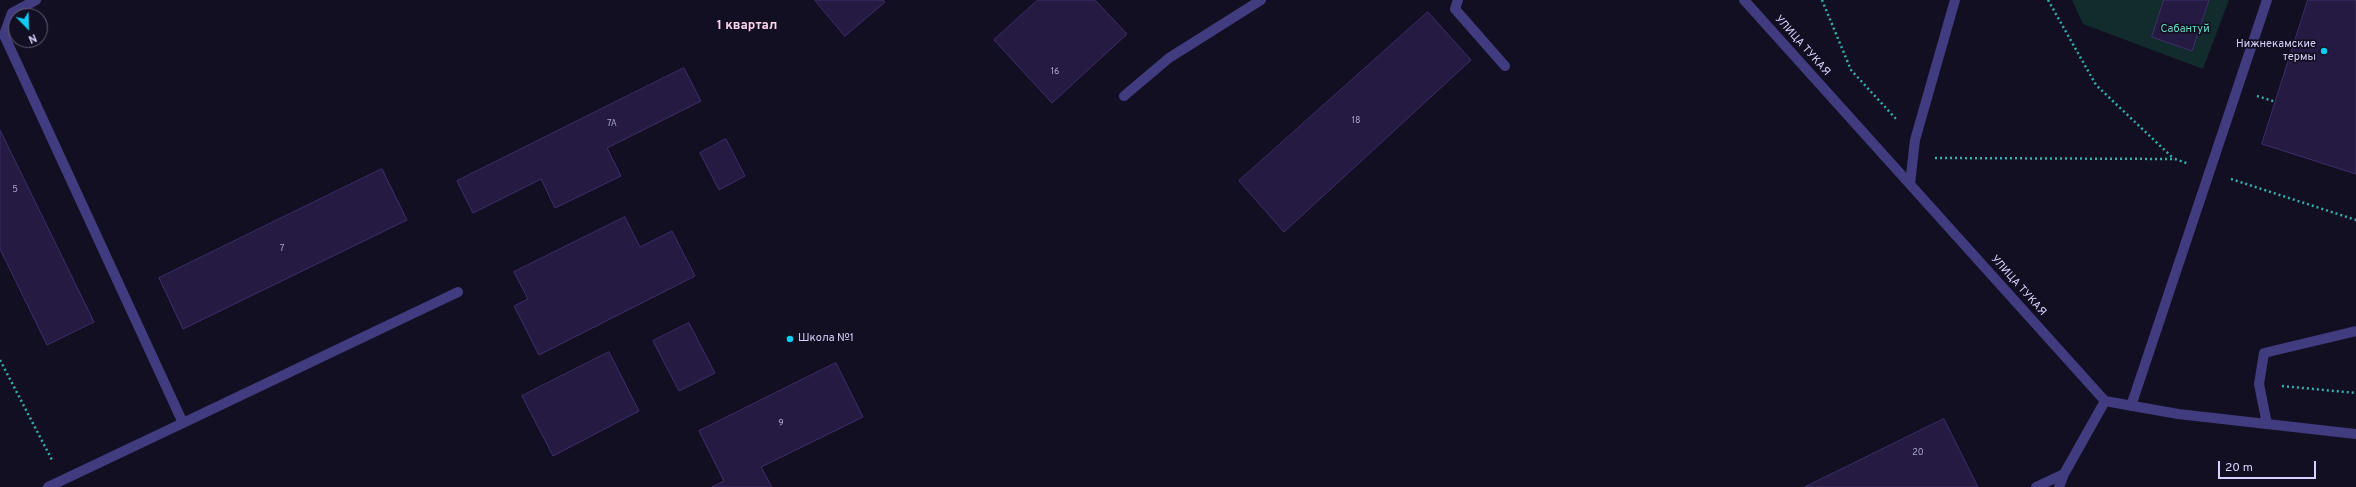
<!DOCTYPE html>
<meta charset="utf-8">
<style>
body{margin:0}
#map{position:relative;width:2356px;height:487px;overflow:hidden;background:#130f22;font-family:Overpass,sans-serif}
canvas{display:block}
.north{position:absolute;left:8px;top:8px;width:40px;height:40px;box-sizing:border-box;background:#130f22;border:1px solid #625d7a;border-radius:50%;rotate:157deg;font-size:11px;font-weight:700;line-height:16px;text-align:center;color:#d9d1fd}
.north::after{content:'';display:block;margin:auto;width:14px;height:18px;background:#0acef1;clip-path:polygon(50% 0,100% 100%,50% 72%,0 100%)}
.scale{position:absolute;left:2218px;top:461px;width:98px;height:18px;box-sizing:border-box;border:2px solid #d9d1fd;border-top:0;padding-left:5px;font-size:12px;line-height:14px;white-space:nowrap;color:#d9d1fd;-webkit-text-stroke:3px #130f22;paint-order:stroke}
</style>
<div id="map">
<canvas width="2356" height="487"></canvas>
<div class="north">N</div>
<div class="scale">20 m</div>
</div>
<script>
const g = document.querySelector('canvas').getContext('2d');
g.lineJoin = 'round';
function paint(path, color) {
  g.fillStyle = color;
  g.fill(path, 'evenodd');
}
function stroke(path, color, width, dash) {
  g.strokeStyle = color;
  g.lineWidth = width;
  g.lineCap = dash ? 'butt' : 'round';
  g.setLineDash(dash || []);
  g.stroke(path);
}
function label(font, color, halo, rows, align = 'center') {
  g.font = font + ' Overpass,sans-serif';
  g.lineWidth = 3.5;
  g.setLineDash([]);
  g.textBaseline = 'middle';
  g.strokeStyle = halo;
  g.fillStyle = color;
  for (const [text, x, y, turn = 0] of rows) {
    g.save();
    g.translate(x, y);
    g.rotate((+turn || 0) * Math.PI / 180);
    g.textAlign = isNaN(turn) ? turn : align;
    if (halo) g.strokeText(text, 0, 0);
    g.fillText(text, 0, 0);
    g.restore();
  }
}
paint(new Path2D(`
 M2072,0H2229L2203,69L2083,24Z`), '#122b2c');
const building = new Path2D(`
 M815,0H883L885,2L845,36Z
 M1038,0H1095L1127,34L1052,103L994,40Z
 M2164,0H2209L2192,51L2152,37Z
 M2308,0H2356V174L2262,144Z
 M1428,12L1471,60L1284,232L1239,181Z
 M684,68L701,101L607,148L621,176L555,208L541,179L473,213L457,181Z
 M0,130L94,322L47,345L0,249Z
 M726,139L745,176L719,190L700,153Z
 M382,169L407,220L183,329L159,278Z
 M625,217L640,247L672,231L695,276L539,355L514,306L528,299L514,272Z
 M689,323L715,373L679,391L653,341Z
 M609,352L639,411L553,456L522,396Z
 M836,363L863,417L761,467L772,487H712L724,481L699,431Z
 M1944,419L1978,487H1805Z`);
paint(building, '#251b42');
stroke(building, '#3e2e6d', 1);
stroke(new Path2D(`
 M1822,0L1851,70L1897,120
 M2048,0L2096,85L2174,159
 M2257,96L2276,102
 M1935,158L2175,159L2189,164
 M2231,179L2356,220
 M0,360L52,460
 M2282,386L2356,393`), '#33afae', 2.5, [2, 3]);
stroke(new Path2D(`
 M36,0L12,13L4,35L183,423L48,487
 M1458,0L1455,9L1505,66
 M1744,0L2105,401L2178,414L2356,434
 M1124,96L1169,58L1261,0
 M1910,184L1915,140L1955,0
 M2131,406L2267,0
 M183,423L458,292
 M2267,424L2259,384L2264,353L2356,331
 M2036,487L2064,474
 M2059,487L2064,474L2105,401`), '#413c7f', 10);
for (const [x, y, r, color] of [
 [2324,51,4,"#0acef1"],
 [790,339,4,"#0acef1"]
]) {
  const dot = new Path2D();
  dot.arc(x, y, r, 0, 2 * Math.PI);
  g.fillStyle = color;
  g.fill(dot);
  stroke(dot, '#130f22', 1.5);
}
label('9px', '#aca4ce', null, [
 ["16",1055,72],
 ["18",1356,121],
 ["7А",612,124],
 ["5",15,190],
 ["7",282,249],
 ["9",781,424],
 ["20",1918,453]
]);
label('11px', '#61dac2', '#130f22', [
 ["Сабантуй",2185,30]
]);
label('11px', '#d9d1fd', '#130f22', [
 ["Нижнекамские",2316,45],
 ["термы",2316,58],
 ["Школа №1",798,339,"left"]
], 'right');
label('11px', '#d9d1fd', '#130f22', [
 ["УЛИЦА ТУКАЯ",1802,46,48],
 ["УЛИЦА ТУКАЯ",2018,286,48]
]);
label('bold 13px', '#fdd3ec', '#130f22', [
 ["1 квартал",747,26]
]);
</script>
